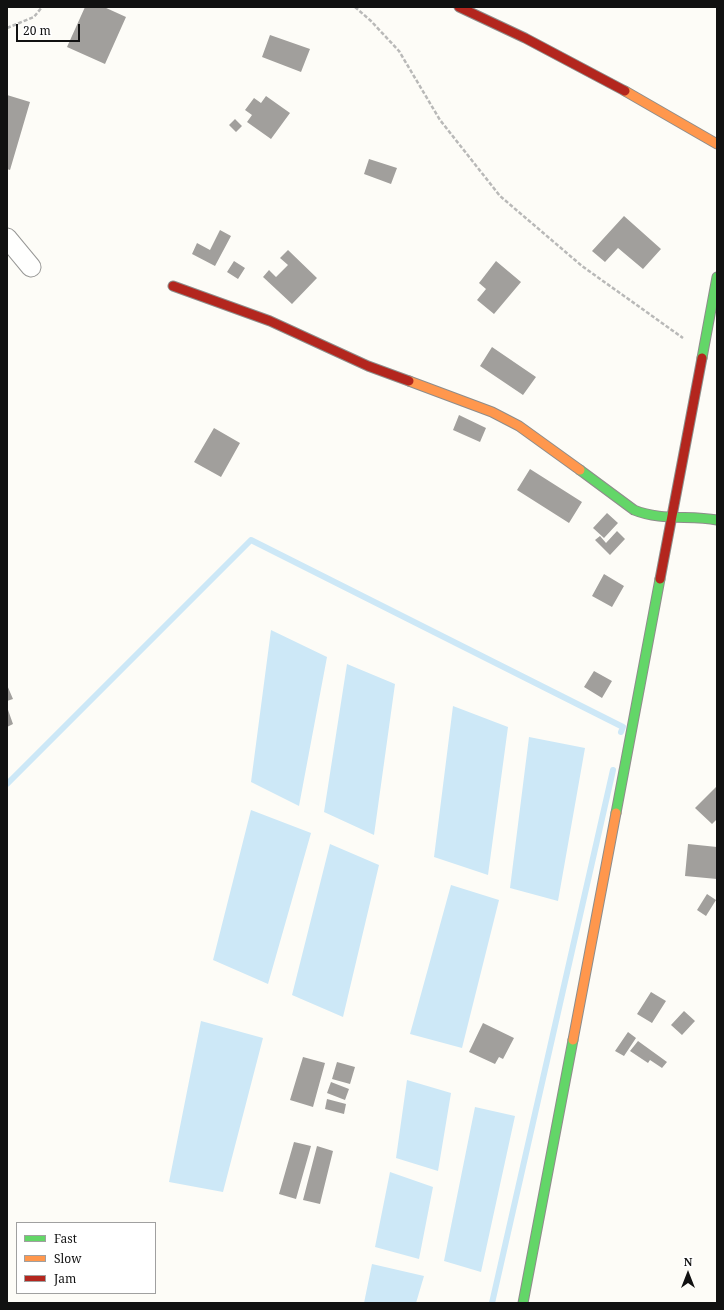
<!DOCTYPE html>
<style>
body{margin:0}
#map{position:relative;width:724px;height:1310px;overflow:hidden;background:#fdfcf7;font-family:"Noto Serif",serif}
canvas{display:block}
.frame{position:absolute;inset:0;border:8px solid #111;pointer-events:none}
.legend{position:absolute;left:16px;top:1222px;width:140px;height:72px;box-sizing:border-box;background:#fff;border:1px solid #a0a0a0;margin:0;padding:5px 7px;list-style:none;font-size:12px;color:#111}
.legend li{display:flex;align-items:center;gap:8px;height:20px}
.legend b{width:20px;border:1px solid #a0a0a0}
.north{position:absolute;left:668px;top:1254px;width:40px;height:40px;-webkit-text-stroke:3px #fff;paint-order:stroke;rotate:0deg;font-size:11px;font-weight:700;line-height:16px;text-align:center;color:#111}
.north::after{content:'';display:block;margin:auto;width:14px;height:18px;background:#111;clip-path:polygon(50% 0,100% 100%,50% 72%,0 100%)}
.scale{position:absolute;left:16px;top:24px;width:64px;height:18px;box-sizing:border-box;border:2px solid #111;border-top:0;padding-left:5px;font-size:12px;line-height:14px;white-space:nowrap;color:#111;-webkit-text-stroke:3px #fff;paint-order:stroke}
</style>
<div id="map">
<canvas width="724" height="1310"></canvas>
<div class="frame"></div>
<ul class="legend">
<li><b style="height:5px;background:#63d668"></b>Fast</li>
<li><b style="height:5px;background:#ff974d"></b>Slow</li>
<li><b style="height:5px;background:#b3261e"></b>Jam</li>
</ul>
<div class="north">N</div>
<div class="scale">20 m</div>
</div>
<script>
const g = document.querySelector('canvas').getContext('2d');
g.lineJoin = 'round';
function paint(path, color) {
  g.fillStyle = color;
  g.fill(path, 'evenodd');
}
function stroke(path, color, width, dash) {
  g.strokeStyle = color;
  g.lineWidth = width;
  g.lineCap = dash ? 'butt' : 'round';
  g.setLineDash(dash || []);
  g.stroke(path);
}
paint(new Path2D(`
 M271,630L327,657L299,806L251,782Z
 M347,664L395,684L374,835L324,812Z
 M453,706L508,727L488,875L434,857Z
 M529,737L585,748L558,901L510,888Z
 M251,810L311,833L268,984L213,960Z
 M330,844L379,865L343,1017L292,995Z
 M451,885L499,900L462,1048L410,1034Z
 M201,1021L263,1038L223,1192L169,1182Z
 M407,1080L451,1093L438,1171L396,1158Z
 M475,1107L515,1116L481,1272L444,1261Z
 M390,1172L433,1187L419,1259L375,1247Z
 M372,1264L424,1276L416,1303H364Z`), '#cde8f7');
stroke(new Path2D(`
 M7,784L251,540L623,727L621,732
 M492,1303L613,770`), '#cde8f7', 6);
paint(new Path2D(`
 M85,7H104L126,17L105,64L67,47Z
 M270,35L310,49L301,72L262,57Z
 M7,95L30,102L10,170L7,169Z
 M266,96L290,113L271,139L247,122L252,115L245,110L254,98L261,103Z
 M235,119L242,126L236,132L229,125Z
 M369,159L397,168L391,184L364,174Z
 M624,216L661,249L643,269L618,248L605,262L592,251Z
 M220,230L231,236L215,266L192,254L197,243L210,250Z
 M288,250L317,278L292,304L263,277L269,270L276,277L288,265L280,258Z
 M234,261L245,268L238,279L227,272Z
 M496,261L521,282L494,314L477,300L486,289L479,283Z
 M492,347L536,377L523,395L480,366Z
 M459,415L486,428L480,442L453,430Z
 M214,428L240,443L221,477L194,462Z
 M530,469L582,502L569,523L517,490Z
 M607,513L618,523L604,538L593,528Z
 M617,531L625,539L610,555L595,540L600,536L606,543Z
 M604,574L624,586L612,607L592,596Z
 M594,671L612,681L602,698L584,687Z
 M7,685L13,699L7,701Z
 M7,707L13,724L7,727Z
 M716,787L717,788V819L712,824L695,808Z
 M688,844L717,847V879L685,876Z
 M707,894L716,900L706,916L697,910Z
 M651,992L666,1001L652,1023L637,1014Z
 M684,1011L695,1021L682,1035L671,1025Z
 M483,1023L514,1038L503,1059L499,1057L495,1064L469,1052Z
 M628,1032L636,1038L624,1056L615,1051Z
 M638,1041L667,1062L662,1068L650,1060L648,1063L630,1051Z
 M303,1057L325,1063L313,1107L290,1100Z
 M337,1062L355,1067L350,1084L332,1079Z
 M331,1082L349,1089L345,1100L327,1093Z
 M327,1099L346,1104L344,1114L325,1109Z
 M294,1142L311,1146L296,1199L279,1194Z
 M317,1146L333,1151L320,1204L303,1200Z`), '#a19f9c');
const street = new Path2D(`
 M7,238L31,267`);
const fast = new Path2D(`
 M702,358L717,277
 M580,470L634,510C661,521 689,515 717,520
 M616,813L660,579
 M523,1303L573,1040`);
const slow = new Path2D(`
 M625,91L717,144
 M409,381L492,412L519,426L580,470
 M573,1040L616,813`);
const jam = new Path2D(`
 M459,7L525,38L625,91
 M173,286L270,321L368,366L409,381
 M660,579L702,358`);
stroke(street, '#979795', 21);
stroke(fast, '#8e8d8b', 11);
stroke(slow, '#8e8d8b', 11);
stroke(jam, '#8e8d8b', 11);
stroke(new Path2D(`
 M355,7L371,21L399,51L440,120L500,196L582,266L683,338
 M7,28L34,17L42,7`), '#b9b9b8', 2.5, [4, 2]);
stroke(street, '#fffffe', 19);
stroke(fast, '#63d668', 9);
stroke(slow, '#ff974d', 9);
stroke(jam, '#b3261e', 9);
</script>
